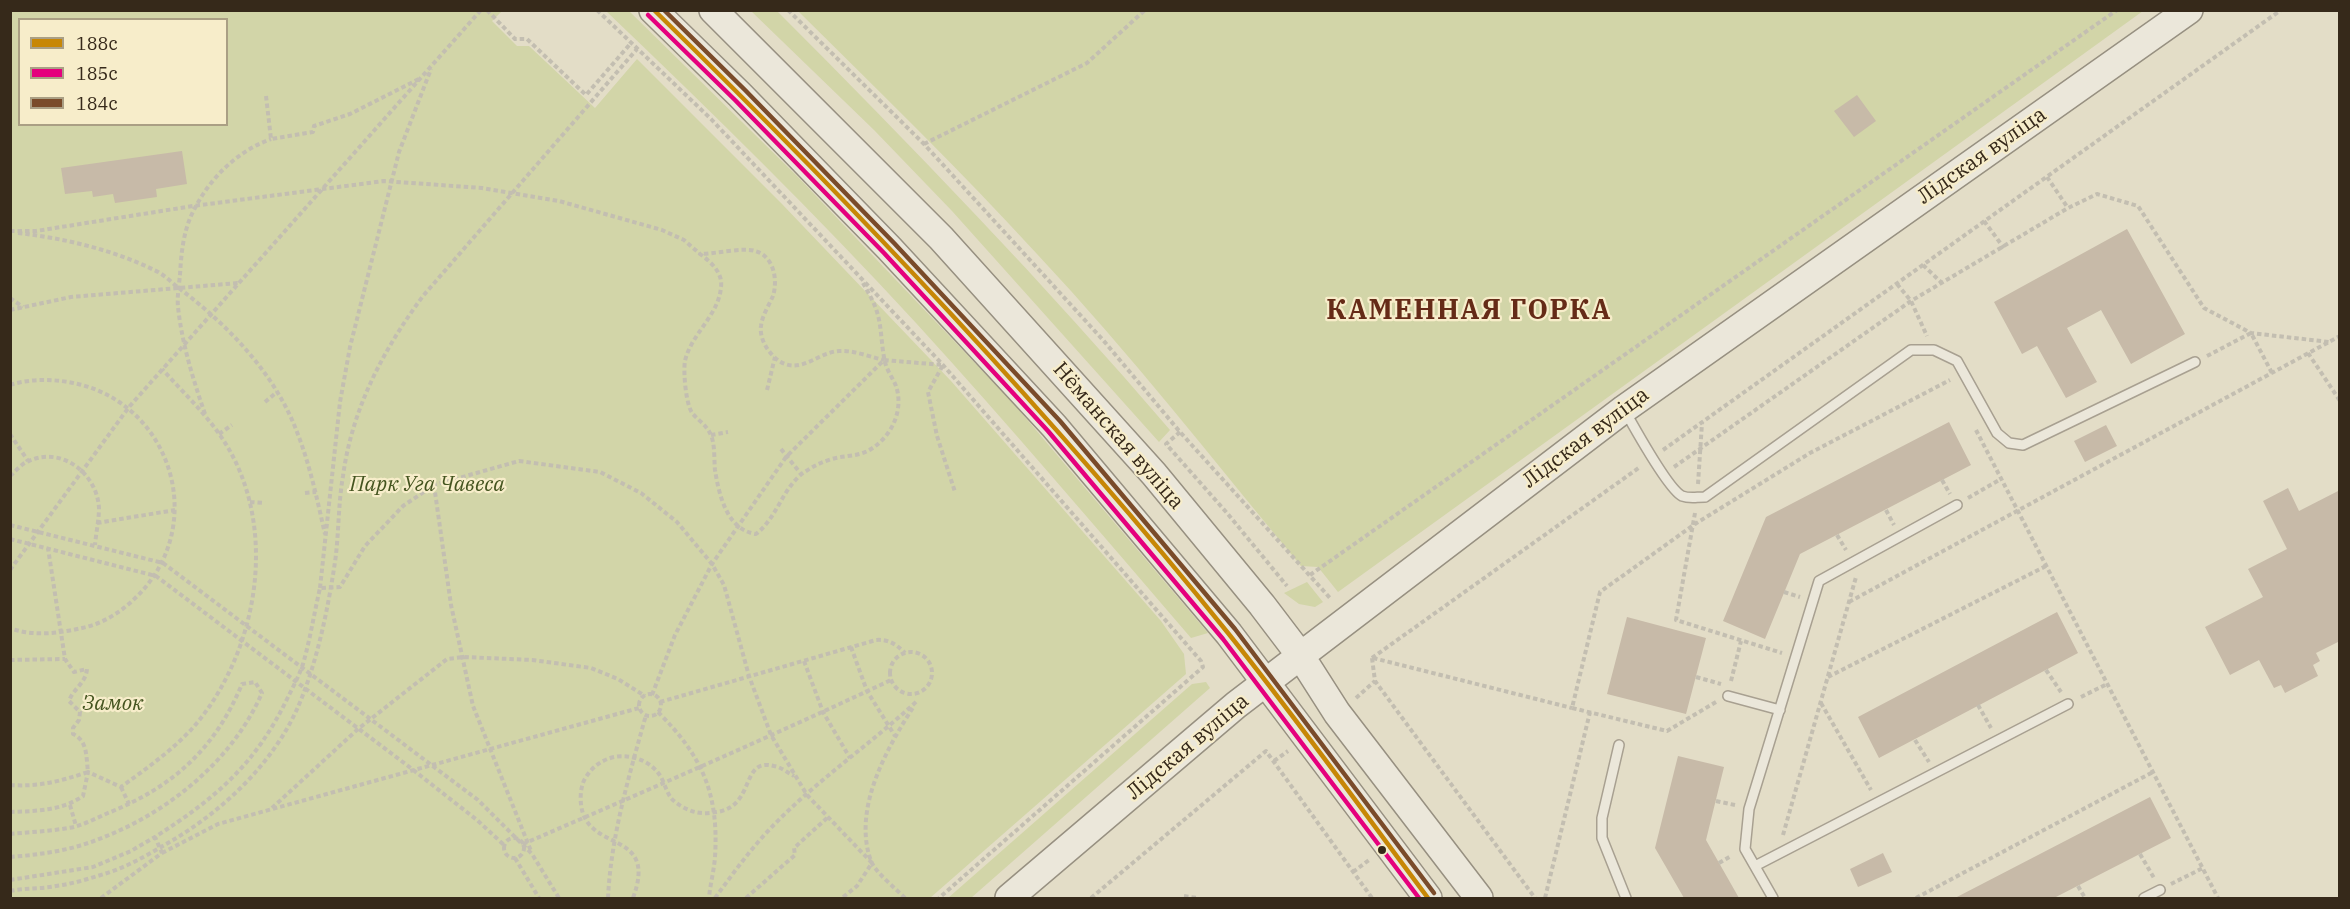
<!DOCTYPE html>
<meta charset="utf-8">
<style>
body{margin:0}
#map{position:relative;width:2350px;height:909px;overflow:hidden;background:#e3ddc7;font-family:"IBM Plex Serif",serif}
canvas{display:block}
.frame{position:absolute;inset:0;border:12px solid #36291a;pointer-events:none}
.legend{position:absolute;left:18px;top:18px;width:210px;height:108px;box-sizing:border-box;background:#f7edca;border:2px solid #aa9f84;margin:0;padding:8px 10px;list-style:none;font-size:18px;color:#36291a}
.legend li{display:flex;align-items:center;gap:12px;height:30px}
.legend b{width:30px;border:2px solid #aa9f84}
</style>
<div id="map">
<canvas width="2350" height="909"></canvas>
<div class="frame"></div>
<ul class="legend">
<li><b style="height:8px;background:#c78706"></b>188с</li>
<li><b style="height:8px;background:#e5007d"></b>185с</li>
<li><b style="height:8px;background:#7a4b2a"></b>184с</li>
</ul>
</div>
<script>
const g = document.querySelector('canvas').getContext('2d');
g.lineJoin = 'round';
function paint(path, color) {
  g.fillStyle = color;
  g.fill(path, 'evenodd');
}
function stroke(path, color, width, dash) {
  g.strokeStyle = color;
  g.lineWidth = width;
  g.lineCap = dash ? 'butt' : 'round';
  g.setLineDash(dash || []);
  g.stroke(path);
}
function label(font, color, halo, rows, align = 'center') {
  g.font = font + ' "IBM Plex Serif",serif';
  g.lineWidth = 4.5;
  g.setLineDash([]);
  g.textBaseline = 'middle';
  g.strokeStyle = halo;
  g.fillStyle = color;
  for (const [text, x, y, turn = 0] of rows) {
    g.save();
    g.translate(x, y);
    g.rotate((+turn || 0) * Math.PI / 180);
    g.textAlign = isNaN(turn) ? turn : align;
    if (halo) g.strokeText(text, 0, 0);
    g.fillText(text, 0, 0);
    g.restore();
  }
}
paint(new Path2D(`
 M10,11H502L492,21L517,46H529L595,108L637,59L782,204L951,381L1161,621L1184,654L1186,674L930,898H11ZM20,20H226V124H20Z
 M606,11H629L798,177L1013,403L1208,633L1191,638C1100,532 1010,426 916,323C817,215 712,112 606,11Z
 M751,11H777C912,146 1045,284 1170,430L1159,442L952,211L874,130Z
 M798,11H2143L1338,592L1318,567L1301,566C1214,461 1130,353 1037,254C960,170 879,91 798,11Z
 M1307,582L1323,602L1315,607L1299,604L1284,593Z
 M1206,682L1210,688L971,898H948L1192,684Z`), '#d2d5a8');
paint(new Path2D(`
 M1857,95L1876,121L1854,137L1834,111Z
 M182,151L187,184L156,189L157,197L115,203L113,194L93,197L92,191L65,194L61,168Z
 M2127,229L2185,334L2131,364L2101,310L2067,328L2097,382L2066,398L2037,346L2022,354L1994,302Z
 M1949,422L1971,465L1800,554L1765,639L1723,621L1766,517Z
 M2106,425L2117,446L2085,462L2074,441Z
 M2288,488L2299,511L2340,490V641L2316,653L2320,661L2313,665L2318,676L2285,693L2281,685L2274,688L2259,660L2230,675L2205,627L2263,597L2248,569L2287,549L2263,501Z
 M2057,612L2078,653L1879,758L1858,717Z
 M1627,617L1706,638L1686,714L1607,694Z
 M1678,756L1724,767L1706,840L1739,898H1684L1655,848Z
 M2150,797L2171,838L2054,898H1955Z
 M1883,853L1892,872L1858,887L1850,869Z`), '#c7baa8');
const service = new Path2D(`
 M1625,411C1634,427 1668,489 1682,496C1690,499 1696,497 1705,497L1911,350H1934L1957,361L1997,433L2009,443L2023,445L2195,362
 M1728,696L1780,710
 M1619,745L1602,818V838L1626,898
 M1755,866L2068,704
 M1773,898L1745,849L1749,809L1819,581L1957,505
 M2144,898L2160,890`);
const secondary = new Path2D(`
 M653,10L740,95L889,248L1054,426L1229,634L1428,898
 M713,10L941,238L1154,474L1262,605L1300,655L1337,713L1479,898
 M1009,898L1236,705L1624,409L2189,10`);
stroke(service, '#a8a091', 12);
stroke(secondary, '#979081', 30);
stroke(new Path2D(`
 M487,10L515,39H527L586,95L631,43
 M597,10L711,119L943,365L1201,661L1203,667L939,898
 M788,10L924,144L1103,340L1180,432L1330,598
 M266,96L271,139L313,132L314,126L350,114L419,79
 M924,144L1087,63L1145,10
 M2047,177L2068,208
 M1984,221L2004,248
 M10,231H36L193,206L384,181L482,188L559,201L662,230L684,240L700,254
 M18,233C63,238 114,250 154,270C164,274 172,283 180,289C229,326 275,374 297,432C310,465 317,499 325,534
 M1923,265L1943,284
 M863,283C868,292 874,302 877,312C882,328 881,345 885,362C887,371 893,378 896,386C904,410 892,436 871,449C859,457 845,455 832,459C821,462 812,467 803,473C782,489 777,518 756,534C727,530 719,495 715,470C714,460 715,448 712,438C708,426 701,423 693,414C686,407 683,371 685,361C691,334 719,315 721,287C723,273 711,262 700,254C714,254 744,247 755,251C774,256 778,280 773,296C769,305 762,316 761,326C759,339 769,354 779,361C801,375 818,352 839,351C854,350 870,357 884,360
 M1897,284L1911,301L1927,336
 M10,298L23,307
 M10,310L71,297L238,283
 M2308,353L2340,401
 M2207,356L2251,333L2272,373
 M10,385C32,378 57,379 78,384C170,406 206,519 143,590C127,608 106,623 82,628C60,633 33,637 10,628
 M767,390L775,357
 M265,402L277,392
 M205,414C193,379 182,344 178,307C177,297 179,285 180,275C181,256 183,234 191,216C207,181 235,152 271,139
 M1976,430L2218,898
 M1180,432L1166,444L1227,513L1287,586
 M10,434L28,461
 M219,434L232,425
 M711,435L728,432
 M781,449L801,474
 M1663,450L2281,10
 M1674,467L1911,301L2068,208L2097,194L2138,206L2204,308L2251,333L2329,342
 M10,476C16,471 22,463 29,461C61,446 97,473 99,508C99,520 96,533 95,545
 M1942,480L1950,494
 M1698,484L1702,423
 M434,485L451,605L473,706L531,851
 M305,493L316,492
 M1968,498L2001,479
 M250,502L265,503
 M1886,510L1894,525
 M1695,513L1676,620L1782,653
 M97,523L175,510
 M10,525L163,563L478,800L532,854L559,898
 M1837,535L1846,550
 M10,539L156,576L412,769L477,820L504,845
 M10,570L129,407L481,10
 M1310,575L2117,10
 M320,588L340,402L350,347L399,152L431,69
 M1784,592L1800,597
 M1849,602L2340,336
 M851,647L867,691L895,736
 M890 673a21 21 0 1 1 42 0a21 21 0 1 1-42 0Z
 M1372,658L1640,467
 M1372,658L1375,681L1535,898
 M1373,658L1572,708
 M10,660L65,659
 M804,661L823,712L850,758
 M2046,670L2061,692
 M1696,677L1721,684
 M1828,677L2046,566
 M1731,681L1741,641
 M639 705a11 11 0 1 1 22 0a11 11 0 1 1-22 0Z
 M652,695L675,635L712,564L786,457L884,360L943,365L928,392L937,436L955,492
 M2081,697L2107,684
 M1356,698L1375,681
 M660,702L876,640C888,639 896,644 905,653
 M1716,702L1667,731L1572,708L1600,592L1695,524L1810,453L1950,380
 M1821,703L1871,790
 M1978,705L1991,728
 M658,712C702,756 719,793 715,857C714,871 710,885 709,898
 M1915,740L1929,762
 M1274,761L1288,751
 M10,785C39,787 61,781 88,772C86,757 88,741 73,734V728L79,720L80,712L69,701C73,689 86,683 87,669L74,672L65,659L48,548
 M121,787L129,804
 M1716,801L1735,805
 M70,805L76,826
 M272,808L358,729L447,659L464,657L532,660L591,668L618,679L645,696
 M10,812C36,811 61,811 83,796L88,772L121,787C147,768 176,748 197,723C260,646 279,523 222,438C205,413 182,391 162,369
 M10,834C31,832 53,831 74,827C85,824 97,818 108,813C173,787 215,749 242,684L255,682L262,693C230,766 158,821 82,845C59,852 35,855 10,857
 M1783,835L1856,577
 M504 848a10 10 0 1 1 20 0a10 10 0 1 1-20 0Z
 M523,844C646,791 770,737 891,680
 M162,853L218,824L639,708
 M2140,854L2154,878
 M515,858L539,898
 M1719,863L1731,856
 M1353,872L1369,860
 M10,880L93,867L131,851L155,837
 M2171,884L2203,868
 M2078,886L2085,898
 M10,891C25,888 41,889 56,886C72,884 88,879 104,874C128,867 151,853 173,840C225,809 273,763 298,707C317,663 328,609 335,562C339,534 338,505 343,476C352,409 383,350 423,296L637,49
 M1184,896L1197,898
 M101,898L162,853L155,837C216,798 256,764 288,697C293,687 299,676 303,664C310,640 314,614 320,588L340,587L365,546L403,506L434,485L519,461L600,472L641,493L677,522L712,564L724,585L749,676L771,735L807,795L872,863L857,886L842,898
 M608,898C611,836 629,776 646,715
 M633,898C659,828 586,854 581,804C580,796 581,784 586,777C593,766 602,760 614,757C630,754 649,760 659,774C664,781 666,791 671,798C676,804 687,810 695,812C702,814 710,813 717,812C756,806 740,757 774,766C781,767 788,773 794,776
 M715,898C732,875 749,851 769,830C814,782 870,745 918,700
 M746,898L795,855L794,848L827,818
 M905,898C896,889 875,872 871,861C852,809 887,748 914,706
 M1091,898L1266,751L1372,898
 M1545,898L1590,712
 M1916,898L2153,772`), '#c3beb1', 4, [4.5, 3]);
stroke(service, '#ebe7da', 9);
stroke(secondary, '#ebe7da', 27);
stroke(new Path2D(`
 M654,10C856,208 1051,413 1228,633C1297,719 1362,810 1428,898`), '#c78706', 4.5);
stroke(new Path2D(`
 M648,15L735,100L884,253L1048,431L1223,639L1419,898`), '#e5007d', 4.5);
stroke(new Path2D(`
 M664,10L745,90L894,243L1060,421L1235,629L1434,893`), '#7a4b2a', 4.5);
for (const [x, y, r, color] of [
 [1382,850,5,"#36291a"]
]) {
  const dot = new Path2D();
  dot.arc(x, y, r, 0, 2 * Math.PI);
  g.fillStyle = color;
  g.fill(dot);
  stroke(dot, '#f7edca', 2);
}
label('21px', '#36291a', '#f7edca', [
 ["Лідская вуліца",1982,156,-35],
 ["Нёманская вуліца",1118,436,49],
 ["Лідская вуліца",1586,438,-37],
 ["Лідская вуліца",1188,747,-40]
]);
label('italic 21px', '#44541f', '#f7edca', [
 ["Парк Уга Чавеса",427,485],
 ["Замок",113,704]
]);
g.letterSpacing = '1.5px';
label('bold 27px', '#652b17', '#f7edca', [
 ["КАМЕННАЯ ГОРКА",1469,311]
]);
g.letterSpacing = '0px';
</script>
